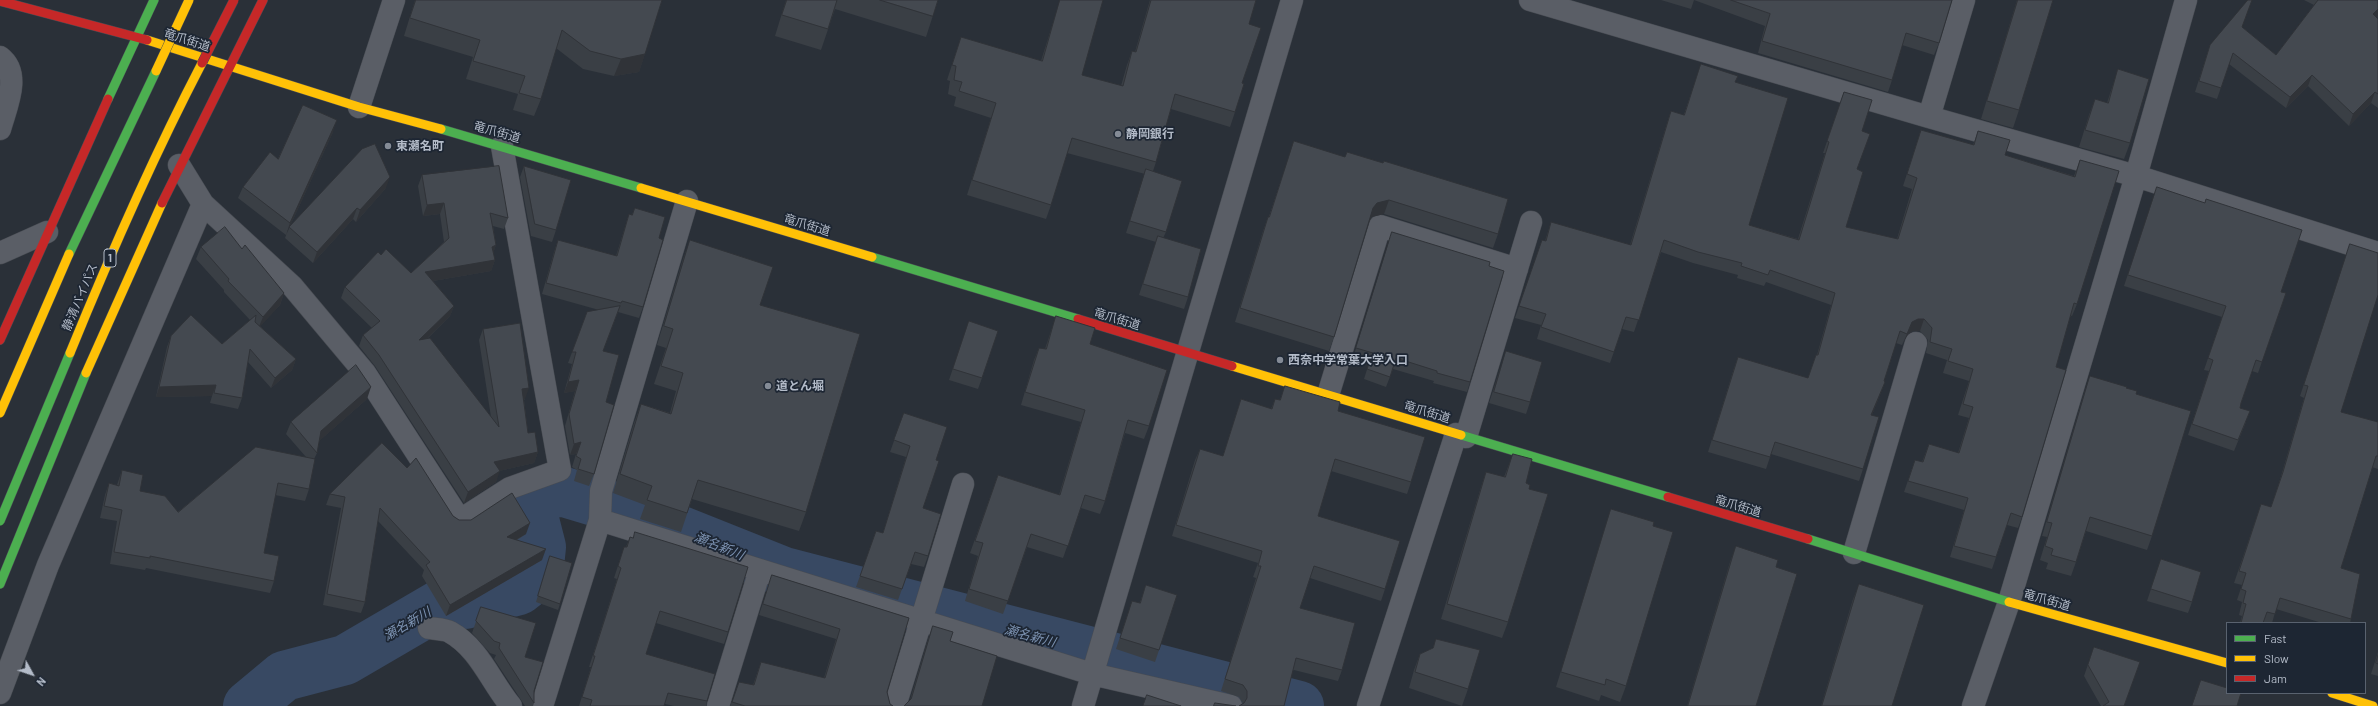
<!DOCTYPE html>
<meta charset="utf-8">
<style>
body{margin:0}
#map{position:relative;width:2378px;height:706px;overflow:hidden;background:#2a3038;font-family:Barlow,sans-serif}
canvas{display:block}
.legend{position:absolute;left:2226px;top:622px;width:140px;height:72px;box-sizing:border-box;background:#1d2633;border:1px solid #59626f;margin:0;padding:5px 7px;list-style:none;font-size:12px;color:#b4bcc9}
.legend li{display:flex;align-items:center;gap:8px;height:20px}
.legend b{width:20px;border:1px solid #59626f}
.north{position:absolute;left:12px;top:654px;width:40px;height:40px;-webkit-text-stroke:3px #1d2633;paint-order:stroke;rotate:130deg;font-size:11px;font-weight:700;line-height:16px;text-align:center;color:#b4bcc9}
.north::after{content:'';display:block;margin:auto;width:14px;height:18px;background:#b4bcc9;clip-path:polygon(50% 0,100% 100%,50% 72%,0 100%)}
</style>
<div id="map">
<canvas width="2378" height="706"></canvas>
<ul class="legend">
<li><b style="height:5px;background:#4caf50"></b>Fast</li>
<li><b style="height:5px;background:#ffc107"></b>Slow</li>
<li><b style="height:5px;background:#c62828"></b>Jam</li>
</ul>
<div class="north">N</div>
</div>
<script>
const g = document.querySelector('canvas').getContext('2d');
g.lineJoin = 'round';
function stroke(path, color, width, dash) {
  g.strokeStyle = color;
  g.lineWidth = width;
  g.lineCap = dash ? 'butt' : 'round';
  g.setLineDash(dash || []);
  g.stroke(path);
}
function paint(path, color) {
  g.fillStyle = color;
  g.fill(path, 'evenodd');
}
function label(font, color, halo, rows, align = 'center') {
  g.font = font + ' Barlow,"Noto Sans JP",sans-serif';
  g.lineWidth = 3.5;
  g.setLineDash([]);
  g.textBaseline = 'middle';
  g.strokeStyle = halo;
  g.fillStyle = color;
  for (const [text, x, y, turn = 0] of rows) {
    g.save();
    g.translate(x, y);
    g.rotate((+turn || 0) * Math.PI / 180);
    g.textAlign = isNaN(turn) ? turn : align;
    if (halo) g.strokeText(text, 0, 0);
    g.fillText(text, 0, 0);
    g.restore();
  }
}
stroke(new Path2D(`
 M248,706L284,676L345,660L441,604H465L519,590L538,575L541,547L529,500L561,491L641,515L784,572L1299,706`), '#384963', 50);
const street = new Path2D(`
 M1530,0L1929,117L2136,176L2378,253
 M0,57C22,74 6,107 0,129
 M359,107L394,0
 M1929,117L1964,0
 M179,165L203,204L292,286L365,373L460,520L510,488L560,470L502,146
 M0,253L47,232
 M1328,395L1380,226L1517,269
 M1466,437L1531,222
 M600,520L1092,674L1231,706
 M1854,553L1916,343
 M429,628C435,629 445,629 450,632C479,648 491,682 511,706
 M0,693L48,565L203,204
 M542,706L600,520L601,491L687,201
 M718,706L760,570
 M895,706L963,484
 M1083,706L1292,0
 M1368,706L1456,434
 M1973,706L2009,602L2136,176L2186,0`);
const fast = new Path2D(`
 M108,99L154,0
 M441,129L641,188
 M872,257L1078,319
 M1461,435L1668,497
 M1808,539L2009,602
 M0,584L86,373`);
const slow = new Path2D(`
 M147,40L359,107L441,129
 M641,188L872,257
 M1232,366L1461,435
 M86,373L162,203
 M2009,602L2227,663
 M2332,693L2373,706`);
const jam = new Path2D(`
 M0,1L147,40
 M162,203L263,0
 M1078,319L1232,366
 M0,340L108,99
 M1668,497L1808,539`);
stroke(street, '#484c53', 23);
stroke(fast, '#484c53', 10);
stroke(slow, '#484c53', 10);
stroke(jam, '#484c53', 10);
stroke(street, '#5a5e66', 22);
stroke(fast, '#4caf50', 9);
stroke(slow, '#ffc107', 9);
stroke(jam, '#c62828', 9);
const fastBridge = new Path2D(`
 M69,254L156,71
 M0,521L70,353`);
const slowBridge = new Path2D(`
 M156,71L189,0
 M70,353C110,255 153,157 202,63
 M0,413L69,254`);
const jamBridge = new Path2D(`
 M202,63L234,0`);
stroke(fastBridge, '#474c53', 10, []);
stroke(slowBridge, '#474c53', 10, []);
stroke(jamBridge, '#474c53', 10, []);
stroke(fastBridge, '#4caf50', 9);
stroke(slowBridge, '#ffc107', 9);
stroke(jamBridge, '#c62828', 9);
paint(new Path2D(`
 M415,0H662L639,72L614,76L583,69L556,48L541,99L534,116L513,110L518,94L466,79L473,57L404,36Z
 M786,0H938L926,37L835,9L821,50L775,36Z
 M1060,0H1103L1082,75L1121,86L1127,65L1132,51L1135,52L1150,0H1256L1249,24L1242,83L1235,112L1230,127L1171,109L1156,162L1153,171L1166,232L1163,238L1188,297L1184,309L1139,295L1156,242L1126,233L1145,174L1067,153L1051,205L1046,219L967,195L991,118L954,106L956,97L948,94L950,81L947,80L961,37L1041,61Z
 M1661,0H1952L1939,43L1934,55L1902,45L1892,80L1888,92L1758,53L1765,26L1694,0L1691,9Z
 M2017,0H2053L2019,110L2013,128L1981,119Z
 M2304,0H2378V16L2377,17L2378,19V108L2371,103L2349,126L2308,86L2286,108L2229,64L2217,99L2195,92L2210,45L2242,27L2276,55L2314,5Z
 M1701,64L1735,82L1749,225L1798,239L1825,153H1823L1844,92L1862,131L1857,169L1846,227L1897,239L1912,189L1903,186L1921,130L1973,145L1978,131L2005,155L2074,176L2080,160L2077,304L2072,316L2070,315L2056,367L2022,517L2018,528L2007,525L1992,569L1950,557L1964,510L1904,492L1915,460L1922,462L1929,444L1958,453L1969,418L1958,415L1969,381L1943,373L1947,360L1926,353L1928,340L1920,331H1913L1908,334L1902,345L1896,343L1884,381L1885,382L1872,415L1863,469L1859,481L1771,454L1766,469L1708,452L1734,368L1738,357L1808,378L1816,355H1817L1831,305L1766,282L1764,286L1737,278L1738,275L1693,263L1661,252L1634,332L1622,329L1610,363L1537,339L1541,325L1515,318L1542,240L1545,241L1551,222L1630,245L1667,123L1671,111L1684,115Z
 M2118,69L2130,143L2124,159L2079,147L2089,115L2095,99L2107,103Z
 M333,132L286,235L238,198L243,187L278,159Z
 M1294,141L1498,234L1493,248L1384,214L1372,217L1370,220L1334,337L1329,351L1235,322L1263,231L1268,217H1269Z
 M524,166L556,230L552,242L531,236L520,177Z
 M422,175L508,218L504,229L493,226L496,245L493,253L495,260L491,271L433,281L454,306L450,316L428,338L491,417L479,340L483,329L525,399L524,400L528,433L538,452L534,463L499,471L496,482L464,503L375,366L359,346L363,335L372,328L341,298L345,287L381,255L411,273L444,242L440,214L423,216L418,186Z
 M2157,187L2281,292L2286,293L2258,373L2252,371L2241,403L2240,408L2246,422L2234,451L2188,435L2209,371L2204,370L2222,317L2124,286Z
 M386,188L356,222L353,219L313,263L285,238L289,227Z
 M629,214L659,238L643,307L639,318L618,312L603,351L606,402L594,474L589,486L574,481L577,470L572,467L576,454L570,455L565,426L575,391L564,393L572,364L568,363L587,312L599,310L542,294L554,252L558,240L616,256Z
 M1392,232L1489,266L1470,382L1467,392L1433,383L1434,381L1393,369L1386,387L1364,379L1369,363L1353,358Z
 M690,240L760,305L806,512L799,531L692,499L681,532L640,519L645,505L613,493L634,423L641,404L670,413L676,391L654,384L666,348L657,345L683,259Z
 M2350,244L2341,412L2378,422V469L2372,467L2341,568L2351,619L2350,623H2322L2276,609L2272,623H2240L2242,616L2239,615L2242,602L2237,600L2242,585L2234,583L2261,504L2271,507L2279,483L2304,398L2300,396Z
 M201,247L242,249L284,293L280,305L260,326L296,359L292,370L271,388L248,362L242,398L238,409L210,403L212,396L156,397L167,347L171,336L222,344L250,320L224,292V290L196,259Z
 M1056,316L1090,344L1149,426L1144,439L1125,433L1105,501L1100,514L1081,508L1063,558L1027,547L1003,614L965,601L978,556L970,553L998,475L1059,495L1081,422L1021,405L1034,360L1039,348L1045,349Z
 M969,321L982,378L978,389L949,380Z
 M1506,351L1530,402L1526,414L1489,403L1502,363Z
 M2090,376L2126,388L2136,394L2152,536L2147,550L2086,531L2076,562L2071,576L2046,569L2048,563L2040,560L2047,537L2042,536L2085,390Z
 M367,399L319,441L317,453L314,459L309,489L305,501L275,495L264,553L274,581L270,593L146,568L145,570L110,564L117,521L100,518L105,495L109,483L117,485L122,470L140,491L178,512L306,457L286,434L291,422Z
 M1241,399L1271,409L1275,399L1280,400L1338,411L1411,482L1407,494L1331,471L1318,516L1385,589L1381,601L1310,578L1300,608L1342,670L1338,681L1294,670L1243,704L1239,697L1221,691L1256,578L1253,577L1258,563L1172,536L1195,460L1200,449L1223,456Z
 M904,413L936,460L923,508L928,556L924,567L911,564L898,600L856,587L876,531L883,533L906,457L890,452Z
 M1513,454L1526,483L1529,489L1508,622L1502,638L1441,619L1481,487L1486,472L1504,477Z
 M330,494L453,516L459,520L526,534L517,540L542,560L446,616L422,576L424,570L378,521L365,602L361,613L323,605L341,508L326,505Z
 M1611,509L1653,526L1626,686L1620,702L1601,695L1599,701L1556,687L1606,524Z
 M630,537L728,632L724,644L656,623L646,654L707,701L706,706H674L665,704L664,706H579L591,667H589L617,579L614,578L624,547H626Z
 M1736,546L1776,567L1756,706H1687L1730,562Z
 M550,556L560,604L558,610L536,602Z
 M2161,559L2192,602L2188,613L2147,601Z
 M772,575L909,618L887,692L890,704L893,706H730L739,682L753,685L761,662L824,678L836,639L759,615Z
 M1859,584L1892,706H1821L1853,599Z
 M1146,585L1159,650L1155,662L1116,649L1132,601L1140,603Z
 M481,607L525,657L534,691V703L533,706H525L494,659L496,655L490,653L472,633Z
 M933,626L950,641L910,700L929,636Z
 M1436,639L1468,689L1462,706L1409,688L1414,670L1420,654L1433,648Z
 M2094,647L2124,706H2101L2084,676Z
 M2378,652V676L2371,674Z`), '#3a3f45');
paint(new Path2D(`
 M2378,9V16L2369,25L2373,14Z
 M645,54L639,72L614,76L621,59Z
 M2312,75L2308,86L2286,108L2290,97Z
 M2375,92L2371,103L2349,126L2353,114Z
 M337,120L333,132L286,235L290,223Z
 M390,177L386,188L356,222L360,210Z
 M1389,200L1384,214L1372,217L1368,222L1373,208L1377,203Z
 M444,203L440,214L423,216L427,205Z
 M357,208L353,219L313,263L317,252Z
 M496,245L492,256V247Z
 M495,260L491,271L421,283L425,272Z
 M284,293L280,305L258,329L263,317Z
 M454,306L450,316L415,350L419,340Z
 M1918,319H1924L1920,331H1913L1908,334L1902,345L1907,334L1912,322Z
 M296,359L292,370L271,388L275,378Z
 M579,380L575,391L564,393L568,382Z
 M1885,382L1881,393L1867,427L1871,415Z
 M216,385L212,396L156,397L159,387Z
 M371,387L367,399L317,443L321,431Z
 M529,388L525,399L519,400L522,389Z
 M581,442L576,454L570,455L574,444Z
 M538,452L534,463L490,473L494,462Z
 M500,471L496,482L464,503L468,492Z
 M530,523L526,534L503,547L507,537Z
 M546,549L542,560L446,616L450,605Z`), '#303338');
const building = new Path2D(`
 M416,0H662L645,54L621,59L590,51L562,30L541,99L519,93L525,76L473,61L480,40L410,18Z
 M787,0H837L828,29L782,15Z
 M880,0H938L933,16Z
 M1060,0H1103L1082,75L1123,86L1132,51L1136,52L1151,0H1256L1249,24L1261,28L1242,83L1244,84L1235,112L1175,94L1156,162L1072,138L1051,205L972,180L996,103L959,91L962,82L954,80L956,66L952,65L961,37L1042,61Z
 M1731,0H1952L1939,43L1906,33L1892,80L1762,41L1770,14Z
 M2018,0H2053L2019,110L1987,101Z
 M2248,0H2252L2242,27L2276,55L2318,0H2378V9L2373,14L2378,19V94L2375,92L2353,114L2312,75L2290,97L2233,53L2221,88L2199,81L2210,45Z
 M1701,64L1738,76L1735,82L1788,98L1749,225L1799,240L1829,142L1827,141L1844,92L1872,100L1862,131L1870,134L1857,169L1863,172L1846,227L1898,239L1917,178L1907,174L1921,130L1974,145L1978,131L2010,140L2005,155L2075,177L2080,160L2119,171L2077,304L2074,303L2056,367L2066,370L2022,517L2011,513L1996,557L1954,546L1968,498L1908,481L1915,460L1923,462L1929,444L1959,453L1973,407L1963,404L1973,369L1948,361L1952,349L1930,342L1932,328L1924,319H1918L1912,322L1907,334L1900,331L1884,381L1885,382L1871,415L1879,417L1863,469L1775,442L1770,457L1712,440L1738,357L1808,378L1816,355H1818L1835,293L1770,270L1768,275L1741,266L1742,263L1698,252L1664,240L1639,320L1626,317L1614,352L1541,327L1546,314L1519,306L1542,240L1546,241L1551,222L1631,245L1671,111L1684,115Z
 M2118,69L2149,79L2130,143L2085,130L2095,99L2108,103Z
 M303,105L337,120L290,223L243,187L270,152L278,159Z
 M1294,141L1345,157L1347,152L1383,163L1384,161L1508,199L1498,234L1389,200L1377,203L1373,208L1334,337L1240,308L1268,217H1269Z
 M375,144L390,177L360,210L357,208L317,252L289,227L362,149Z
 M499,166L508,218L490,213L496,245L492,247L495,260L425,272L454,306L419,340L430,338L499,427L483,329L520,323L529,388L522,389L528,433L535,432L538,452L494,462L500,471L468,492L379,355L363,335L380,321L345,287L378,252L381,255L386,249L411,273L449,238L444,203L427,205L422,175Z
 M524,166L571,180L556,230L535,224Z
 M1146,169L1182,181L1166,232L1130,221Z
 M2157,187L2205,203L2206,199L2302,230L2281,292L2286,293L2262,362L2256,360L2241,403L2240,408L2250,411L2238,440L2192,424L2213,360L2208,358L2226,306L2128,275Z
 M635,208L665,217L659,238L663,240L643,307L622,301L621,303L546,283L558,240L617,256L629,214L632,215Z
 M225,227L242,249L245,245L284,293L263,317L228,281L229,279L201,247Z
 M1392,232L1490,262L1489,266L1504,271L1470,382L1437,373V371L1396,358L1390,377L1367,369L1373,353L1356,348Z
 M1158,236L1201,249L1188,297L1143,284Z
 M690,240L773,267L760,305L860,334L806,512L698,480L687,513L647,500L652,486L620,474L641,404L671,414L683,373L661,366L673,329L664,326Z
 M2350,244L2378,253V295L2341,412L2378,422V456H2376L2341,568L2360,574L2351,619L2280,598L2275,614L2267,612L2263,623H2241L2246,604L2243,603L2246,591L2241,589L2246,573L2239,571L2261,504L2271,507L2283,472L2308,386L2304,385Z
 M620,306L603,351L619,355L606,402L614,405L594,474L578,469L581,459L576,456L581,442L574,444L569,414L579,380L568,382L576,352H572L587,312Z
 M191,315L222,344L256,315L255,322L296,359L275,378L250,349L242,398L214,393L216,385L159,387L171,336Z
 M1056,316L1095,328L1090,344L1167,370L1149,426L1128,420L1105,501L1085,495L1068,546L1031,534L1008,601L969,589L983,543L975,541L998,475L1060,495L1085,410L1025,392L1039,348L1046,349Z
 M969,321L998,331L982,378L953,369Z
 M1506,351L1542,362L1530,402L1494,392Z
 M356,365L371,387L321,431L317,453L291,422Z
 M2090,376L2127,387L2126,388L2137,391L2136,394L2191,411L2152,536L2090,517L2076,562L2051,555L2053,549L2045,546L2052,523L2047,522Z
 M1285,386L1340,402L1338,411L1425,437L1411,482L1335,459L1318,516L1400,541L1385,589L1314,566L1300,608L1355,623L1342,670L1296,658L1284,706H1239L1244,703L1247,698V691L1243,685L1225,679L1261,566H1258L1262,551L1176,525L1200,449L1223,456L1241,399L1272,409L1275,399L1280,400Z
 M904,413L947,427L936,460L939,461L923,508L941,514L928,556L915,552L902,589L860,576L876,531L883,533L910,446L894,440Z
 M382,443L407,468L416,458L453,516L459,520H471L512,493L530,523L507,537L546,549L450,605L426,565L430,562L380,508L365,602L327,594L345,497L330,494Z
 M256,447L315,459L309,489L278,483L264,553L279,556L274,581L150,556V558L114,552L122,510L104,506L109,483L119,486L122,470L143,475L140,491L165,496L178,512Z
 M1513,454L1532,459L1526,483L1530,485L1529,489L1548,494L1508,622L1447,604L1486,472L1505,477Z
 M1611,509L1654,522L1653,526L1673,532L1626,686L1606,679L1605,685L1561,672Z
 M635,532L748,567L728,632L660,611L646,654L715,674L707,701L668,693L664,706H590L592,700L582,697L595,656H593L621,568L618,566L624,547H627L630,537L633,538Z
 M1736,546L1778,560L1776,567L1797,574L1756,706H1688Z
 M550,556L572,563L560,604L538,596Z
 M2161,559L2201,572L2192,602L2151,589Z
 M772,575L909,618L887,692L890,704L893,706H745L732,702L739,682L754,685L761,662L825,678L840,629L763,604Z
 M1859,584L1924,605L1892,706H1822Z
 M1146,585L1177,595L1159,650L1120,638L1132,601L1140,603Z
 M481,607L536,623L525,657L543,662L534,691V703L499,648L500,643L494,641L476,621Z
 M933,626L953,632L950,641L997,656L982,706H904L911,699Z
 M1436,639L1480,650L1468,689L1415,672L1420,654L1433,648Z
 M2094,647L2140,662L2124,706H2103L2109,702L2088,665Z
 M2378,655V664L2376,663Z
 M2201,680L2227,688V693H2241L2237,706H2192Z
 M1147,695L1181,706H1143Z
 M1215,703L1236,706H1214Z`);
paint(building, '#444950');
stroke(building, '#303338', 1);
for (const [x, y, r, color] of [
 [1118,134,4,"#848b96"],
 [388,146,4,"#848b96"],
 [1280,360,4,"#848b96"],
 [768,386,4,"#848b96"]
]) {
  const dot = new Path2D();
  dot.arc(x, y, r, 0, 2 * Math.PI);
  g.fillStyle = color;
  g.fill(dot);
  stroke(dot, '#1d2633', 1.5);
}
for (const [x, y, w] of [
 [110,258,12]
]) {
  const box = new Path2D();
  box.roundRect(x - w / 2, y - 9, w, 18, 3);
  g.fillStyle = '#1d2633';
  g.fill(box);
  stroke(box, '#b4bcc9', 1);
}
label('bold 11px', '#b4bcc9', null, [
 ["1",110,258]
]);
label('12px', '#b4bcc9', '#1d2633', [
 ["竜爪街道",187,40,18],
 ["竜爪街道",497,132,16],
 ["竜爪街道",807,225,17],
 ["静清バイパス",80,297,-67],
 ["竜爪街道",1117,319,17],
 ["竜爪街道",1427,412,17],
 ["竜爪街道",1738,506,17],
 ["竜爪街道",2047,600,16]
]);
label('bold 12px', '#b4bcc9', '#1d2633', [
 ["静岡銀行",1126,134],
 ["東瀬名町",396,146],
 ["西奈中学常葉大学入口",1288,360],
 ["道とん堀",776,386]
], 'left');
label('italic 13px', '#7c92b1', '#1d2633', [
 ["瀬名新川",719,546,22],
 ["瀬名新川",407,624,-30],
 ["瀬名新川",1030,636,15]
]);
</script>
